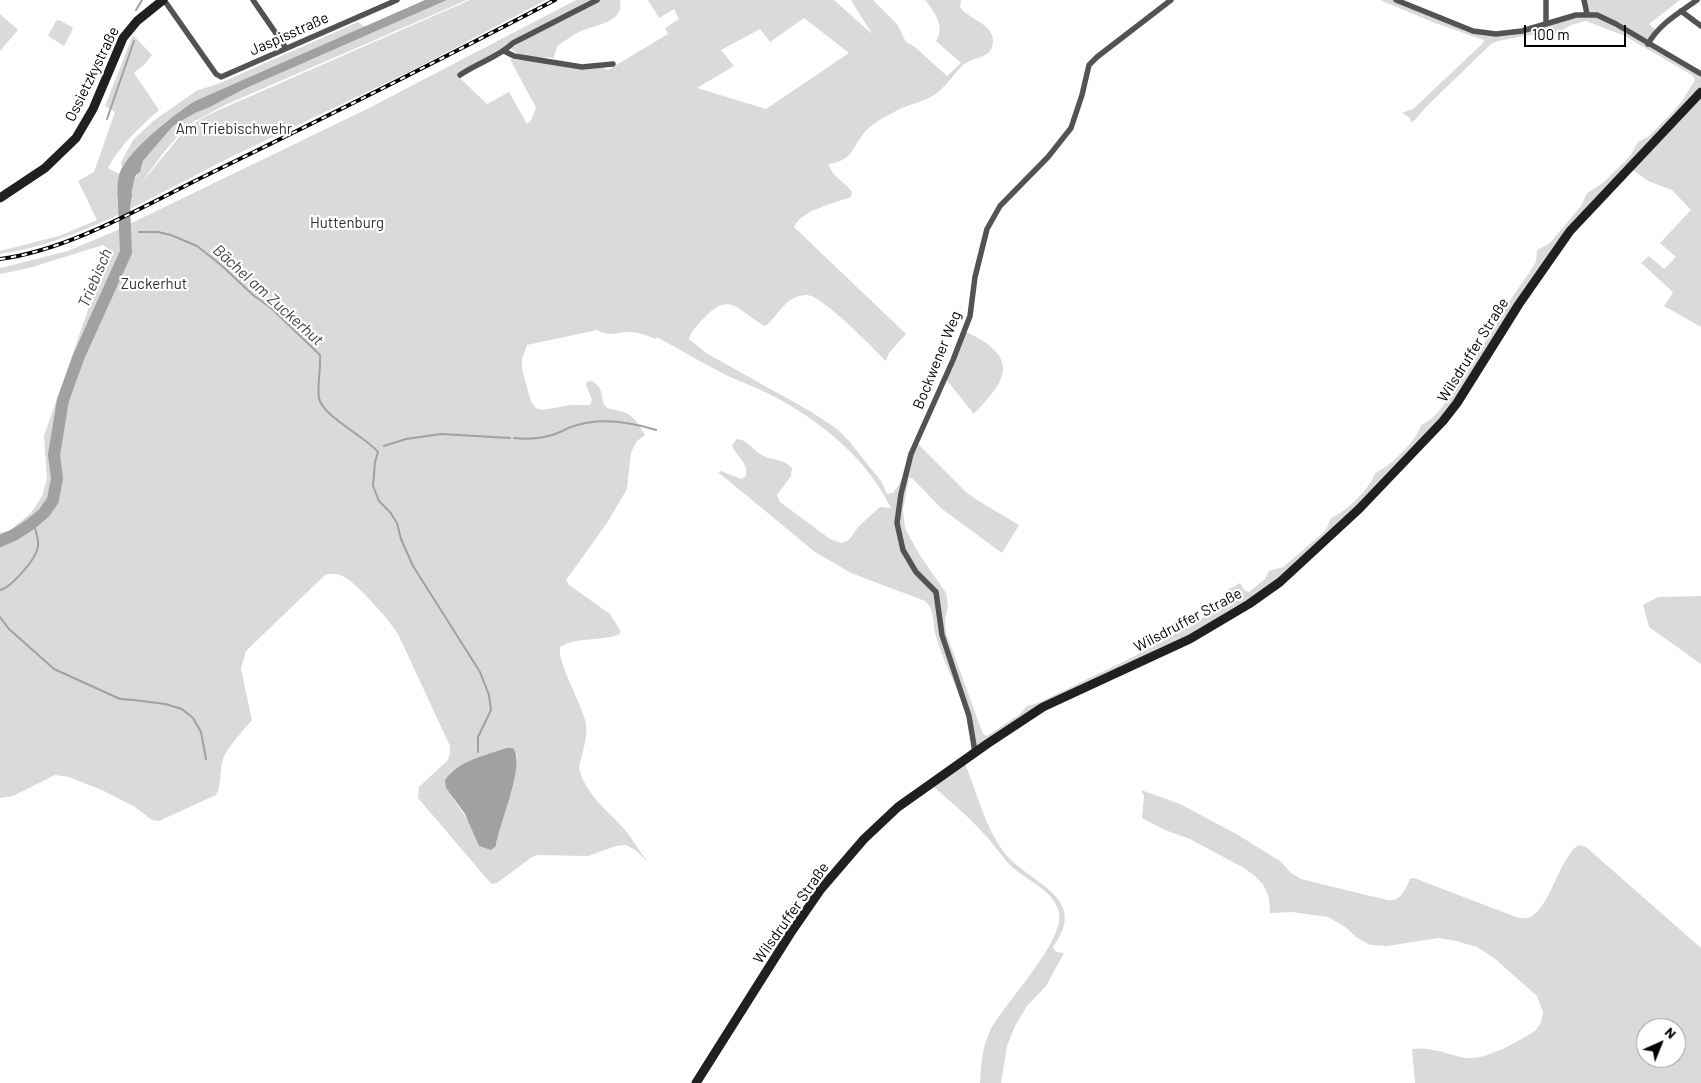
<!DOCTYPE html>
<meta charset="utf-8">
<style>
body{margin:0}
#map{position:relative;width:1701px;height:1083px;overflow:hidden;background:#fff;font-family:Barlow,sans-serif}
canvas{display:block}
.north{position:absolute;left:1636px;top:1018px;width:50px;height:50px;box-sizing:border-box;background:#fff;border:1px solid #999;border-radius:50%;rotate:44deg;font-size:14px;font-weight:700;line-height:20px;text-align:center;color:#000}
.north::after{content:'';display:block;margin:auto;width:18px;height:22px;background:#000;clip-path:polygon(50% 0,100% 100%,50% 72%,0 100%)}
.scale{position:absolute;left:1524px;top:25px;width:102px;height:22px;box-sizing:border-box;border:2px solid #000;border-top:0;padding-left:6px;font-size:15px;line-height:18px;white-space:nowrap;color:#000;-webkit-text-stroke:4px #fff;paint-order:stroke}
</style>
<div id="map">
<canvas width="1701" height="1083"></canvas>
<div class="north">N</div>
<div class="scale">100 m</div>
</div>
<script>
const g = document.querySelector('canvas').getContext('2d');
g.lineJoin = 'round';
function paint(path, color) {
  g.fillStyle = color;
  g.fill(path, 'evenodd');
}
function stroke(path, color, width, dash) {
  g.strokeStyle = color;
  g.lineWidth = width;
  g.lineCap = dash ? 'butt' : 'round';
  g.setLineDash(dash || []);
  g.stroke(path);
}
function label(font, color, halo, rows, align = 'center') {
  g.font = font + ' Barlow,sans-serif';
  g.lineWidth = 4.5;
  g.setLineDash([]);
  g.textBaseline = 'middle';
  g.strokeStyle = halo;
  g.fillStyle = color;
  for (const [text, x, y, turn = 0] of rows) {
    g.save();
    g.translate(x, y);
    g.rotate((+turn || 0) * Math.PI / 180);
    g.textAlign = isNaN(turn) ? turn : align;
    if (halo) g.strokeText(text, 0, 0);
    g.fillText(text, 0, 0);
    g.restore();
  }
}
paint(new Path2D(`
 M447,0H467L225,105L193,122L184,129L164,152L139,186L184,131L202,118L221,109L470,0H546L413,70L233,156L128,210L134,181L141,168L143,161L173,126L195,113L210,107L244,89Z
 M576,0H620C625,22 596,25 581,31C575,34 566,40 560,44C556,47 555,53 554,58C542,57 519,59 511,48L540,31L511,41L504,51L460,76L461,79L487,104L509,92L527,124L531,120L536,108L510,59L544,62L586,69L601,67L608,70L668,34L665,28L679,19L674,9L659,18L648,0H834L872,34L851,0H873L897,24L906,42L915,47L947,76L961,63L936,41C946,27 934,11 925,0H961L960,7C967,19 993,23 993,41C993,59 974,56 963,65C954,74 947,85 937,93C926,102 908,104 896,111C885,117 872,123 864,133C851,149 853,160 829,164C831,177 846,182 852,192L851,197C835,203 801,210 794,227L906,334L889,353L886,361C873,348 823,296 807,295C804,295 798,296 796,297C783,302 776,318 765,326C741,314 731,289 705,317C699,323 691,331 689,339L706,353L810,411L837,429L849,441L881,481L887,494L893,493C905,478 910,460 916,442L965,491L977,500L1019,525L1002,553L942,509L912,478H909L903,510L905,528L919,554L946,593L948,606L945,619L946,633L983,734L987,736L1020,714L1027,706L1038,703L1137,655L1147,646L1160,643L1230,602L1224,592L1240,583L1245,591L1249,592L1265,579L1269,571L1283,567L1323,533L1327,528L1331,518C1346,512 1371,488 1375,473C1390,467 1417,440 1421,425C1439,418 1456,390 1459,371L1470,364L1495,327L1498,321L1499,310L1506,307L1509,302L1529,273L1536,262L1537,250L1550,243L1581,206L1587,193L1603,183L1630,156L1638,142L1649,136L1672,113L1682,101L1695,80L1692,75L1625,36L1586,21L1571,25L1555,34L1541,33L1498,41L1491,44L1427,106L1412,123L1409,117L1402,113L1413,109L1483,43L1484,40L1435,23L1380,0H1396L1473,31L1506,34L1587,14L1584,0H1680L1649,24L1657,31L1648,43L1701,74V327L1664,306L1673,293L1672,291L1641,263L1649,256L1664,269L1676,257L1660,243L1691,210L1672,190L1648,181L1629,167L1585,213L1457,403L1305,560L1221,621L1070,693L971,756C975,713 947,676 936,636C932,623 936,611 925,601L851,573L815,552L718,472L721,471L741,479L746,476C749,462 736,457 732,445L737,439C747,439 752,449 760,454C771,461 783,458 792,468L791,476L777,495L780,502L830,539L841,543L849,540L858,527L880,507L891,508C867,459 821,421 773,396C759,388 743,383 728,376C704,364 681,350 657,337L656,339C648,336 641,333 632,332C619,331 609,338 597,330L527,345L522,359V369L531,402L536,408L542,410L571,405H590L592,400L586,385L587,382L592,381C607,390 598,402 608,408C612,410 619,410 623,412C634,415 640,426 645,435L637,441L631,452L627,489L607,523L566,580L569,585L610,614L620,630V634C601,642 578,636 560,647C557,663 582,703 586,724C588,737 582,754 579,767C583,792 609,812 625,830C633,840 640,852 648,862L635,850L626,845L616,846L588,856L537,855L532,857L497,883L492,884L487,879L418,798L419,787L448,760L450,753V746L398,634C390,621 354,579 340,575C335,573 330,574 325,575L246,651L241,669L252,720C242,732 229,745 223,759C219,771 222,784 216,795L159,821L152,820L135,807L104,791L69,777L55,775L13,796L0,798V533L9,531L31,513L42,496L47,479L44,436L109,250L103,245L29,268L0,274V268L68,251L113,232L369,108ZM804,18L849,53L766,109L697,88L734,66L721,50L760,29L770,42ZM517,754C516,769 515,783 510,797C505,813 498,829 496,846L469,822L446,788L451,772L479,757Z
 M0,14L18,30L0,51Z
 M59,20L72,27L73,29L64,46L48,36L56,21Z
 M358,22L365,27L195,101C168,117 141,143 122,168L121,162L133,140L152,122L196,91L220,83Z
 M133,35L152,55L144,65L134,73L159,110C140,127 120,145 108,168L119,174L118,184L120,214C81,232 42,248 0,254V251L59,236L97,220L78,181L94,172L115,112L105,106Z
 M965,331C974,336 985,341 992,348C1019,371 990,396 974,414L945,378Z
 M1701,596V664L1649,627L1643,605L1658,597Z
 M965,764C977,793 985,826 1003,851C1018,872 1056,887 1063,908C1068,923 1061,935 1053,947L1056,952L1064,953L1046,986L1027,1006L1015,1026L1007,1046L1001,1083H980C981,1066 982,1047 990,1031C1003,1004 1070,937 1058,909C1051,889 1026,880 1011,866C1001,856 994,844 984,834C969,817 951,802 934,787Z
 M1141,790L1180,804L1238,835L1280,861L1291,873L1301,879L1387,900C1401,902 1405,890 1410,879L1414,878L1516,917C1519,917 1524,919 1527,918C1549,913 1558,860 1578,845L1586,847L1701,948V1083H1415L1412,1049C1431,1046 1449,1055 1466,1058C1485,1061 1519,1041 1535,1031L1541,1023L1543,1012L1537,996L1494,958L1477,947L1456,941L1439,938L1387,946L1370,945L1356,937L1344,926L1328,917L1292,912L1270,913L1269,898L1264,886L1255,876L1244,868L1190,839L1165,830L1142,818L1144,796ZM1646,1028H1676V1058H1646Z`), '#dadada');
paint(new Path2D(`
 M425,0H447L244,89L210,107L195,113L173,126L143,161L140,172L136,175L134,181L128,210L120,214C118,202 116,187 119,175C125,153 175,113 195,101Z
 M507,748H513C526,766 499,823 496,846L491,850L479,846L465,814L446,788L445,780C458,761 486,755 507,748Z`), '#a1a1a1');
stroke(new Path2D(`
 M136,10L142,0
 M107,119L134,41
 M139,232H158L171,235L197,246L221,265L253,295L271,308L320,355C321,369 317,384 319,398C322,416 366,437 378,452L375,462L373,486L379,501L390,512L397,523L401,539L413,566L480,672L489,695L491,710L478,737V752
 M514,438C529,440 547,438 560,432C564,431 567,428 571,427C598,417 630,422 656,430
 M384,446L406,439L441,434L510,438
 M0,590C12,587 37,558 38,546C39,538 35,529 33,522
 M0,617L9,629L54,669L120,699L134,700L165,704L182,709L193,718L201,732L206,759`), '#a1a1a1', 2);
stroke(new Path2D(`
 M0,541L14,535L31,524L44,513L53,500L57,478L54,455L63,400L79,356L126,252L124,206L126,195`), '#a1a1a1', 12);
stroke(new Path2D(`
 M164,0L216,74L221,77L397,0
 M253,0L286,48
 M1396,0L1473,31L1496,34L1522,31L1576,15H1597L1616,24L1701,74
 M1546,0V24
 M1584,0L1587,14
 M1681,11L1701,26
 M1648,44C1659,24 1679,13 1697,0
 M504,51L514,56L582,67L613,64
 M460,75C477,63 499,57 513,43L597,0
 M975,752L969,716L942,635L936,592L916,572L903,550L897,523L901,494L911,454L953,360L970,316L975,277L987,229L1000,206L1048,157L1071,128L1082,95L1089,65L1097,57L1171,0`), '#535353', 5.5);
stroke(new Path2D(`
 M0,198L45,168L76,138L93,109L123,38L137,21L163,0
 M696,1083L790,934L821,889L864,839L898,807L987,744L1043,707L1190,639L1249,604L1280,582L1359,509L1443,421L1457,403L1519,304L1570,231L1701,92`), '#202020', 9);
const rail = new Path2D(`
 M0,259C71,250 149,203 213,172C328,116 442,59 555,0`);
stroke(rail, '#000', 4);
stroke(rail, '#fff', 2, [5.5]);
label('15px', '#000', '#fff', [
 ["Jaspisstraße",289,34,-24],
 ["Ossietzkystraße",92,74,-64],
 ["Wilsdruffer Straße",1473,350,-58],
 ["Bockwener Weg",937,360,-68],
 ["Wilsdruffer Straße",1188,620,-28],
 ["Wilsdruffer Straße",791,913,-55]
]);
label('15px', '#313131', '#fff', [
 ["Am Triebischwehr",234,129],
 ["Huttenburg",347,223],
 ["Zuckerhut",154,284]
]);
label('italic 16px', '#424242', '#fff', [
 ["Triebisch",95,278,-67],
 ["Bächel am Zuckerhut",268,295,42]
]);
</script>
